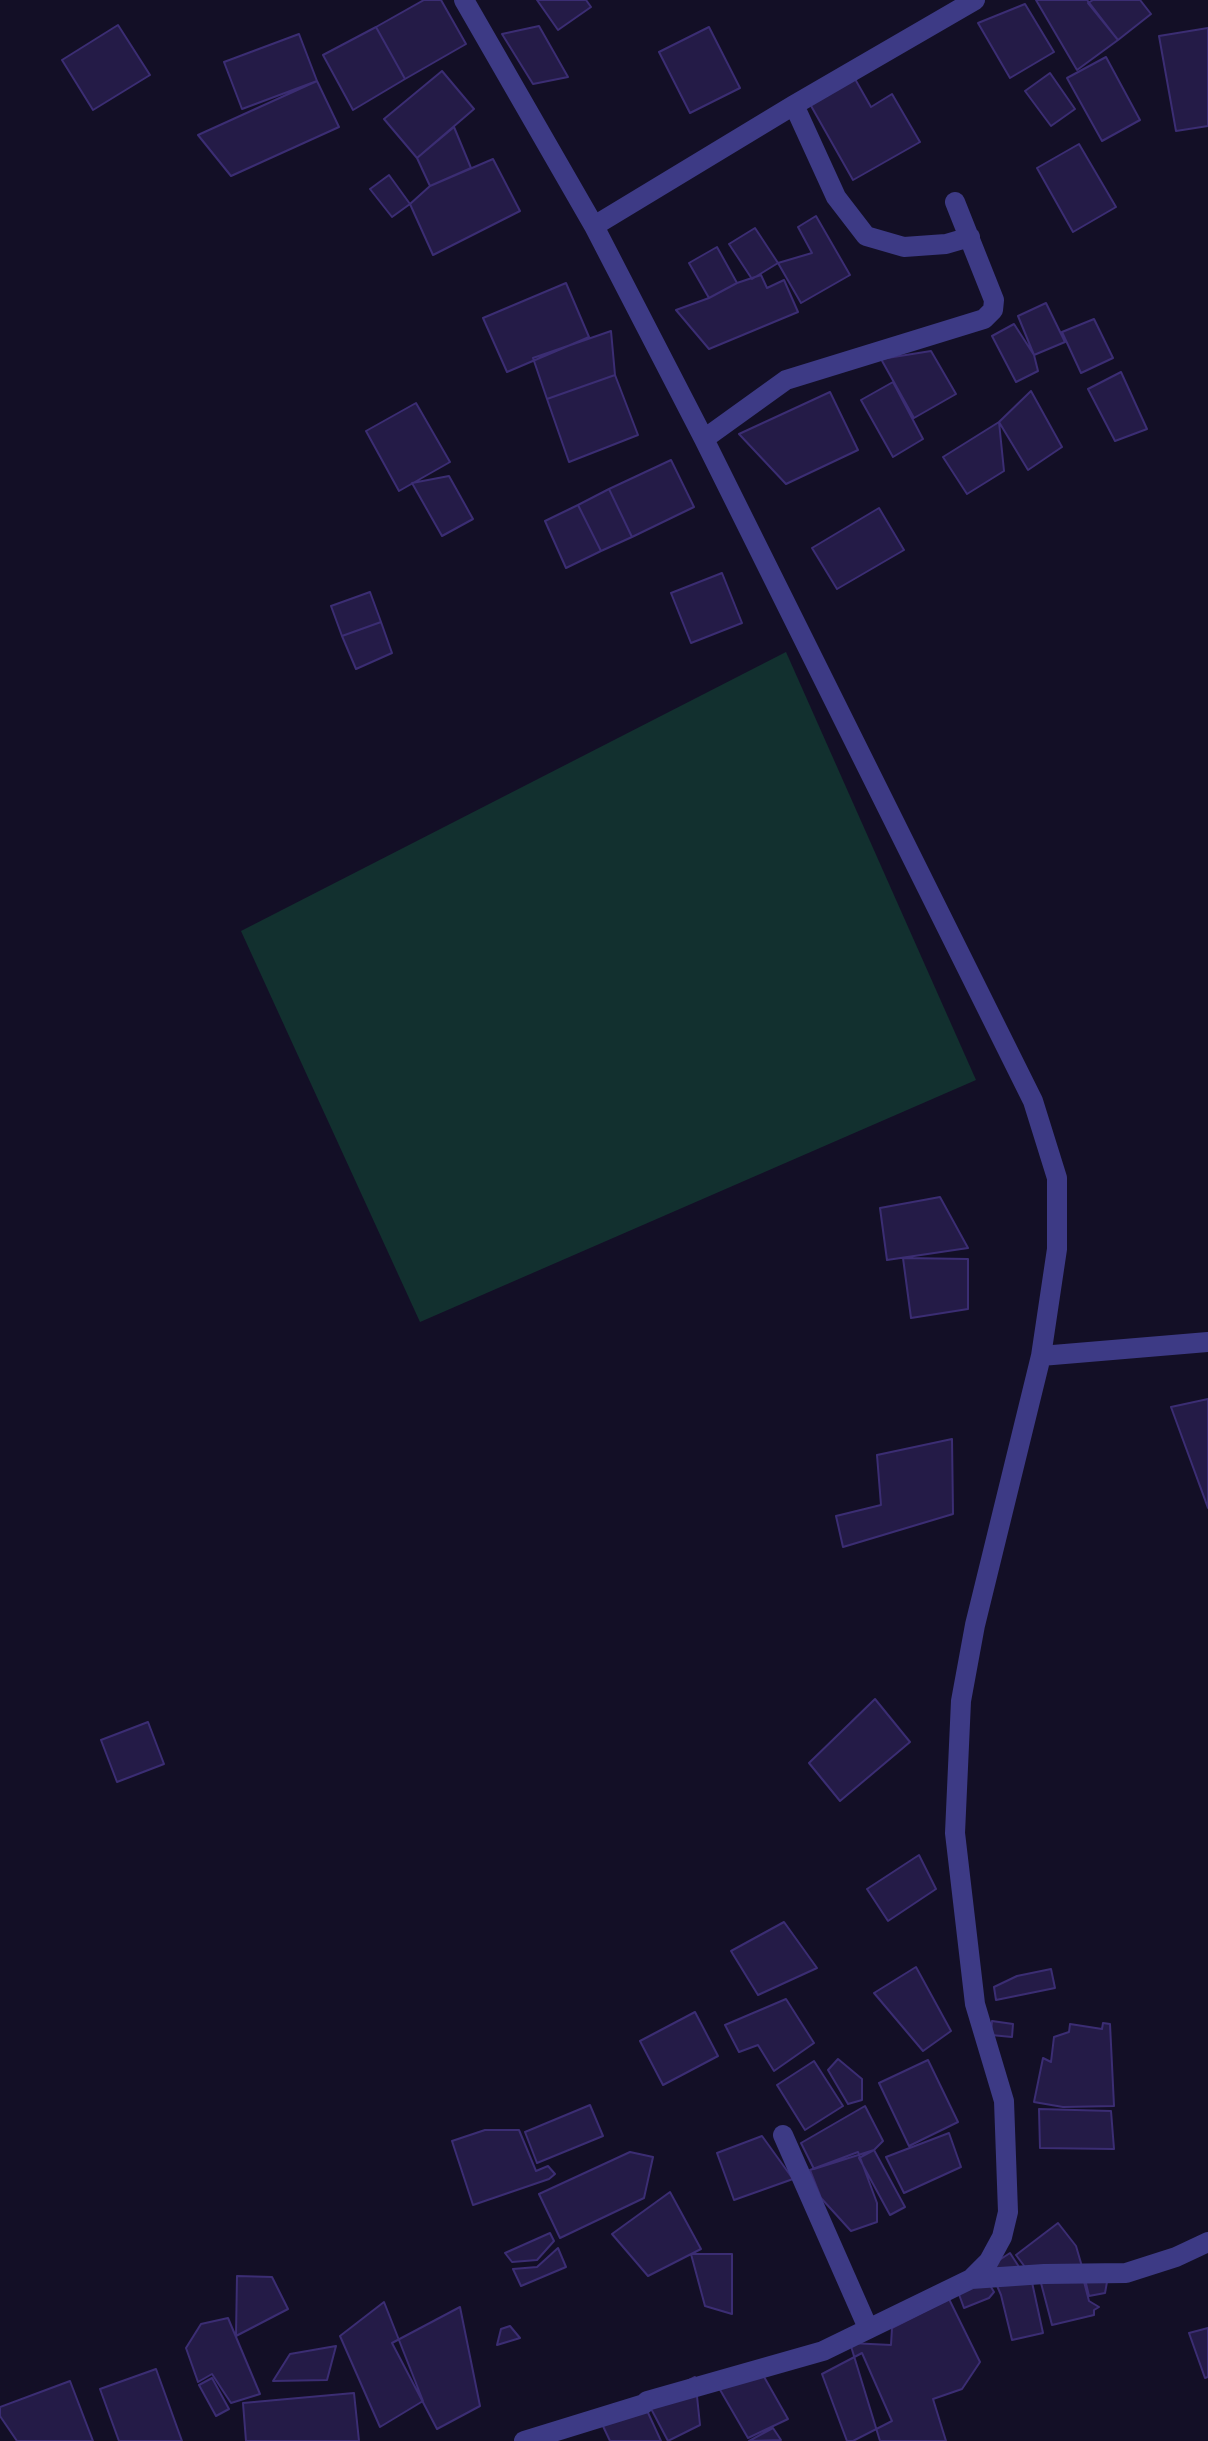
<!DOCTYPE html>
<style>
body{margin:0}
canvas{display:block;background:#130f26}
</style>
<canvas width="1208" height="2441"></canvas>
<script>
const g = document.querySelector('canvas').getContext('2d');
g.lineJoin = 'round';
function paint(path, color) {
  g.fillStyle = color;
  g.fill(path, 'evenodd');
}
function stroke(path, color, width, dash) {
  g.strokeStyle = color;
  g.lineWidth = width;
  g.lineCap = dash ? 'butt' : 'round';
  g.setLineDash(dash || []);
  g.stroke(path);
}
paint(new Path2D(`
 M786,652L976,1080L420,1322L241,931Z`), '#12302f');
const building = new Path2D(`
 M424,0H441L466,44L405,79L376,27Z
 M537,0H586L591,7L558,30Z
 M1036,0H1087L1118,40L1077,70Z
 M1093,0H1140L1151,14L1118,40L1088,3Z
 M1025,4L1054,52L1010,78L978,23Z
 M118,25L150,75L93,110L62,60Z
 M539,26L568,77L533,84L502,34Z
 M376,27L405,79L353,110L323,55Z
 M709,27L740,88L690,113L659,52Z
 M1208,28V126L1176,131L1159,36Z
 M299,34L317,81L242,109L224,62Z
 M1106,57L1140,120L1102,141L1067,78Z
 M442,71L474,109L417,158L384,119Z
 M1050,73L1075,109L1051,126L1025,91Z
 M855,79L871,107L892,94L920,142L853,180L810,104Z
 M317,81L339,127L231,176L198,135Z
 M454,127L471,168L430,186L417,158Z
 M1079,144L1116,207L1073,232L1037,168Z
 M493,159L520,211L433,255L410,204L430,186Z
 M389,175L410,204L392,217L370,189Z
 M816,216L850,275L801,303L778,263L812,253L798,227Z
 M755,228L778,263L752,279L729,244Z
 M717,247L737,283L709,298L689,263Z
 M761,275L767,288L784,280L798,312L709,349L676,310L709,298L737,283Z
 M566,283L589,337L507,372L483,318Z
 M1046,303L1065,342L1034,355L1018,316Z
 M1094,319L1113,358L1081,373L1062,332Z
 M1014,324L1034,355L1038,371L1016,382L992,336Z
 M611,331L615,375L547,399L533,358Z
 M931,351L956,394L914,418L881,359Z
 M1121,372L1147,429L1115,441L1088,389Z
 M615,375L638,435L569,462L547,399Z
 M893,382L923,439L893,457L861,400Z
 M1031,391L1062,447L1028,470L999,422Z
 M830,392L858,450L786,484L739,434Z
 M416,403L450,462L399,491L366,431Z
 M999,422L1004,471L967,494L943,457Z
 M671,460L694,507L632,537L609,489Z
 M449,476L473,519L442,536L412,483Z
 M609,489L632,537L601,551L578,505Z
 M578,505L601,551L566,568L545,521Z
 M879,508L904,550L837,589L812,548Z
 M722,573L742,623L691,643L671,593Z
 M370,592L381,622L342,636L331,606Z
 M381,622L392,653L356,669L342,636Z
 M940,1197L968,1248L887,1260L880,1208Z
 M903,1258L968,1259V1309L911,1318Z
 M1208,1399V1508L1171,1407Z
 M952,1439L953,1514L843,1547L836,1516L881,1505L877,1455Z
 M875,1699L910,1742L840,1801L809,1763Z
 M148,1722L164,1764L117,1782L101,1740Z
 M919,1855L936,1889L888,1921L867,1889Z
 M784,1922L817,1968L758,1995L731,1951Z
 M916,1967L951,2031L923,2051L874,1993Z
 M1051,1969L1055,1988L996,2000L994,1987L1017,1976Z
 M786,1999L814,2043L774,2071L758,2045L739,2052L725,2025Z
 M695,2012L718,2056L663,2085L640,2041Z
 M992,2021L1013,2024L1012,2037L991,2035Z
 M1103,2023L1110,2024L1114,2106L1063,2107L1034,2102L1043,2058L1051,2062L1054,2037L1069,2032L1070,2024L1102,2029Z
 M838,2059L862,2079V2100L848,2104L828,2070Z
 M928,2060L958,2122L909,2146L879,2083Z
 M814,2061L843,2106L805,2130L777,2085Z
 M590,2105L603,2136L537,2163L525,2132Z
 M865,2106L883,2141L874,2150L814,2169L801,2143Z
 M1039,2109L1111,2111L1114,2149L1040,2148Z
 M485,2130H519L536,2171L548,2166L555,2174L549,2179L473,2205L452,2141Z
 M949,2133L961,2167L904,2193L886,2157Z
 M762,2136L793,2179L734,2200L717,2153Z
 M874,2150L905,2207L890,2215L859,2158Z
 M630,2152L653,2157L644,2198L560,2238L539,2194Z
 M858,2152L877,2203V2222L851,2231L821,2198L810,2170Z
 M670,2192L701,2249L648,2276L612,2234Z
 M1058,2223L1076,2246L1083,2270L1028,2271L1016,2255Z
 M550,2233L554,2241L537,2260L512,2262L505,2253Z
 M558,2248L566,2267L521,2286L513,2269L537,2267Z
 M1010,2253L1021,2270L987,2268Z
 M691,2254H732V2314L705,2306Z
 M1030,2273L1043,2333L1012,2340L1001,2295L995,2281Z
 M1082,2274L1089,2301L1099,2307L1094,2310V2315L1052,2325L1041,2283Z
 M237,2276L272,2277L288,2309L236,2336Z
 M1085,2279L1107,2282L1105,2293L1089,2296Z
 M988,2282L994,2292L989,2298L964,2308L957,2289Z
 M949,2299L980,2362L962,2389L933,2399L946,2441H880L850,2343L891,2345L892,2328Z
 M384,2302L423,2401L380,2427L340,2336Z
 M460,2307L480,2406L437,2429L392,2343Z
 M228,2318L260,2394L231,2403L212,2374L198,2382L186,2348L201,2324Z
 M510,2326L520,2338L497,2345L501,2329Z
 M1208,2328V2377L1205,2378L1189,2333Z
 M336,2346L327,2380L273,2381L290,2354Z
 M862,2353L892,2421L853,2441H847L822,2374Z
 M156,2369L182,2441H119L100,2389Z
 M763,2375L788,2419L748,2438L719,2388Z
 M695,2377L700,2425L668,2441L647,2401Z
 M212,2378L229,2409L216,2416L199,2385Z
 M70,2381L93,2441H17L0,2416V2407Z
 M354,2393L359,2441H246L243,2403Z
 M644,2404L661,2441H610L602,2424Z
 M773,2428L781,2440L749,2441Z`);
paint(building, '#241b47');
stroke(building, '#3b2d73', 2);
stroke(new Path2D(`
 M464,0L594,226L704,439L1033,1101L1057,1178V1249L1041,1356L975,1625L961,1701L955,1833L975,2004L1004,2101L1008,2212L1002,2237L989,2261L971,2279L823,2351L647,2401L644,2404L524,2441
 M794,105L836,197L866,236L904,247L946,244L970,237
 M594,226L794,105L975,0
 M704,439L786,380L984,319L993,310L994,300L955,202
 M1041,1356L1208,1342
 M783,2135L868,2328
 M971,2279L1044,2274L1126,2273L1176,2257L1208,2242`), '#3d3a85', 20);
</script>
